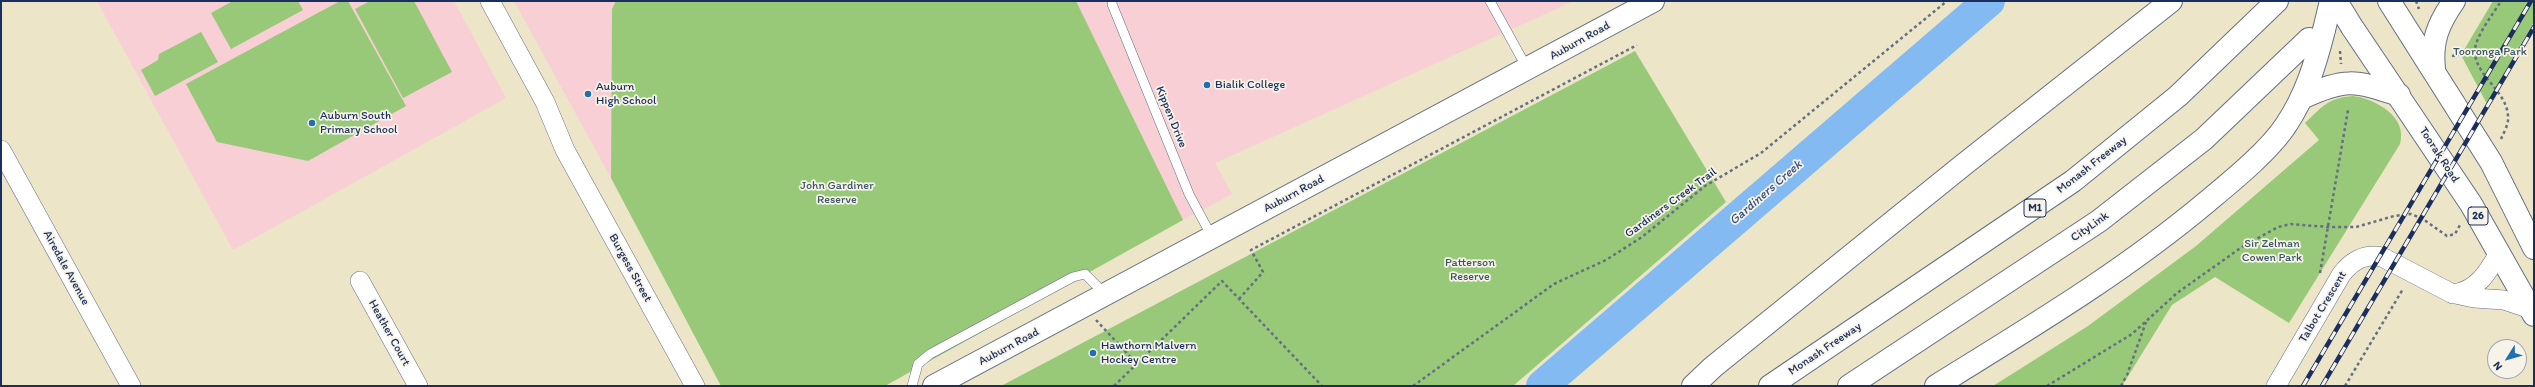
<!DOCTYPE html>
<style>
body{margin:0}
#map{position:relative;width:2535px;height:387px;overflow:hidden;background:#ece5c7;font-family:Itim,sans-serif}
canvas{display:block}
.frame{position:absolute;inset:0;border:2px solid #1b2f5e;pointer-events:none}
.north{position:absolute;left:2487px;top:339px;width:40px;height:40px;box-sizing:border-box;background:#f7f3e8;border:1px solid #9fa5b1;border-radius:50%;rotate:233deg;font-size:11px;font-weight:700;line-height:16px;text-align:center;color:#1b2f5e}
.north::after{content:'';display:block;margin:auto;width:14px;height:18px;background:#1f6fb2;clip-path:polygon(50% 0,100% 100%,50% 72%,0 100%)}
</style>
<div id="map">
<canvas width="2535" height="387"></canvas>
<div class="frame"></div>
<div class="north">N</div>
</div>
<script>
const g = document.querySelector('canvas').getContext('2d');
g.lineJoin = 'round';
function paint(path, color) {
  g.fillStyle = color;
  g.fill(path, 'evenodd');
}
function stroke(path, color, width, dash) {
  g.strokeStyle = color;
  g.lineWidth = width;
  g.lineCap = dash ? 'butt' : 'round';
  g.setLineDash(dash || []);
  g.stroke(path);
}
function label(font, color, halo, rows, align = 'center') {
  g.font = font + ' Itim,sans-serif';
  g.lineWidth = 3.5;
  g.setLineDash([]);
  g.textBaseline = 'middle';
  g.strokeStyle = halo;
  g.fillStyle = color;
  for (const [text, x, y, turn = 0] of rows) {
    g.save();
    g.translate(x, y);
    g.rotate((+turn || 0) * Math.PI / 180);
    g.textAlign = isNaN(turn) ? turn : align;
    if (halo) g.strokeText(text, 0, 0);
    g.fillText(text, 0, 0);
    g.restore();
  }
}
paint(new Path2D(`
 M97,1H454L506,98L233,250Z
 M514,1H616L612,9L611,178Z
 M1076,1H1574L1215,163L1232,194L1183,220Z`), '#f7cfd4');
paint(new Path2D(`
 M233,1H298L303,10L231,49L211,13Z
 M340,1H348L406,106L308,161L217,142L186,84Z
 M370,1H414L452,72L403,98L355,9Z
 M616,1H1076L1183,220L885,386H721L611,178L612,9Z
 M2493,1H2534V22L2487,104L2461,55Z
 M201,32L218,62L155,96L141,70L158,60L159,54Z
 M1635,51L1726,202L1513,386H1001Z
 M2353,96C2376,99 2408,117 2400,144L2289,323L2215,277L2172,305L2122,386H1993L2088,326L2196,246L2319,140L2305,123C2323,106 2328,98 2353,96Z`), '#98c978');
stroke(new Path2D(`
 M1542,386L1989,1`), '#83baf2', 32);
const service = new Path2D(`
 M1490,1L1527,68
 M1112,4L1189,194L1212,237
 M912,386L918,364L930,354L1073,277L1085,274L1105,294`);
const minor = new Path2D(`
 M490,1L545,102L565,150L695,386
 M1,150L131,386
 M360,281L418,386
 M2453,294C2477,291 2488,272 2499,253
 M2276,386L2341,275C2351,261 2365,253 2382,257L2451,293L2474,298L2504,300L2531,309`);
const secondary = new Path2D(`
 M934,386L1653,1`);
const primary = new Path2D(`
 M2389,1L2491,162L2534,248
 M2352,27L2471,204L2534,315`);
const motorway = new Path2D(`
 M2434,69C2431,41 2438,24 2454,1
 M2302,98C2345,78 2354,80 2399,95
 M1693,386L1713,367L1962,166L2171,1
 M1770,386L2073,181L2178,96L2277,1
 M1849,386L2099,221L2204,139L2309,39
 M1936,386C2031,327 2122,273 2208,201C2232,181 2269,151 2286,125C2306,95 2315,65 2324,30`);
stroke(service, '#646f83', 10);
stroke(minor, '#646f83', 20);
stroke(secondary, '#646f83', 24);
stroke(primary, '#646f83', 24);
stroke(motorway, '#646f83', 24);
stroke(new Path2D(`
 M2416,1L2419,9
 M2340,51L2341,64
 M2452,56L2475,52
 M2501,139C2504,132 2509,124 2508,116C2507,89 2468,72 2476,44C2481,29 2493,14 2501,1
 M2320,273L2348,110
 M1239,299L1263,272L1251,250L1637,45
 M1096,320L1137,364
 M1114,386L1222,281L1322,386
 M1413,386L1554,284L1606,260L1642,237L1705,186L1761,153L1947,1
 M2047,386L2132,334L2177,293L2242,247L2278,227L2291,224L2328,227H2356L2394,216L2411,214L2423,219L2447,236L2455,234L2460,225
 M2121,386L2127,375L2146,322
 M2345,386L2403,289`), '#646f83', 2.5, [3, 3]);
stroke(service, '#fff', 9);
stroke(minor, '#fff', 19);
stroke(secondary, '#fff', 22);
stroke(primary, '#fff', 22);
stroke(motorway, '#fff', 22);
const rail = new Path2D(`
 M2303,386L2531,1
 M2322,386L2534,27`);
stroke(rail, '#1b2f5e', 4.5);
stroke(rail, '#f7f3e8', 3, [9]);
const primaryBridge = new Path2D(`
 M2336,1L2352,27`);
const motorwayBridge = new Path2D(`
 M2324,30L2331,1`);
stroke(primaryBridge, '#646f83', 24, []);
stroke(motorwayBridge, '#646f83', 24, []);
stroke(primaryBridge, '#fff', 22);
stroke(motorwayBridge, '#fff', 22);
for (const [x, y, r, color] of [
 [1207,85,4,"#1f6fb2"],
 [588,94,4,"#1f6fb2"],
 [312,123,4,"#1f6fb2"],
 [1093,353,4,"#1f6fb2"]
]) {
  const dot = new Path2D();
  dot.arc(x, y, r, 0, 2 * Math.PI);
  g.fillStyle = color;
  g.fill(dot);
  stroke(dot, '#f7f3e8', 1.5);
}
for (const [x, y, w] of [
 [2035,208,22],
 [2478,216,20]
]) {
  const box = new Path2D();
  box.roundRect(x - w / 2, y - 9, w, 18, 3);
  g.fillStyle = '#f7f3e8';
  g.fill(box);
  stroke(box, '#1b2f5e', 1);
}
label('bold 11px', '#1b2f5e', null, [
 ["M1",2035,208],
 ["26",2478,216]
]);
label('12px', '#1b2f5e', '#f7f3e8', [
 ["Auburn Road",1580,41,-29],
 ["Kippen Drive",1171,117,68],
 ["Toorak Road",2439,155,57],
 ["Monash Freeway",2092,165,-38],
 ["Auburn Road",1294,194,-28],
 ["Gardiners Creek Trail",1671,203,-36],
 ["CityLink",2090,227,-35],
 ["Airedale Avenue",66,268,61],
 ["Burgess Street",630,268,61],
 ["Talbot Crescent",2323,307,-59],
 ["Heather Court",389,333,61],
 ["Auburn Road",1009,347,-28],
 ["Monash Freeway",1825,349,-34]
]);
label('12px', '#3a5664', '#f7f3e8', [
 ["Tooronga Park",2490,52],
 ["John Gardiner",837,186],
 ["Reserve",837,200],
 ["Sir Zelman",2272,244],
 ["Cowen Park",2272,258],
 ["Patterson",1470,263],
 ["Reserve",1470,277]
]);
label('12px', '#1b2f5e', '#f7f3e8', [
 ["Bialik College",1215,85],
 ["Auburn",596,87],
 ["High School",596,101],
 ["Auburn South",320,116],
 ["Primary School",320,130],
 ["Hawthorn Malvern",1101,346],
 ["Hockey Centre",1101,360]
], 'left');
label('italic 13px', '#355283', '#f7f3e8', [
 ["Gardiners Creek",1766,193,-41]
]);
</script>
